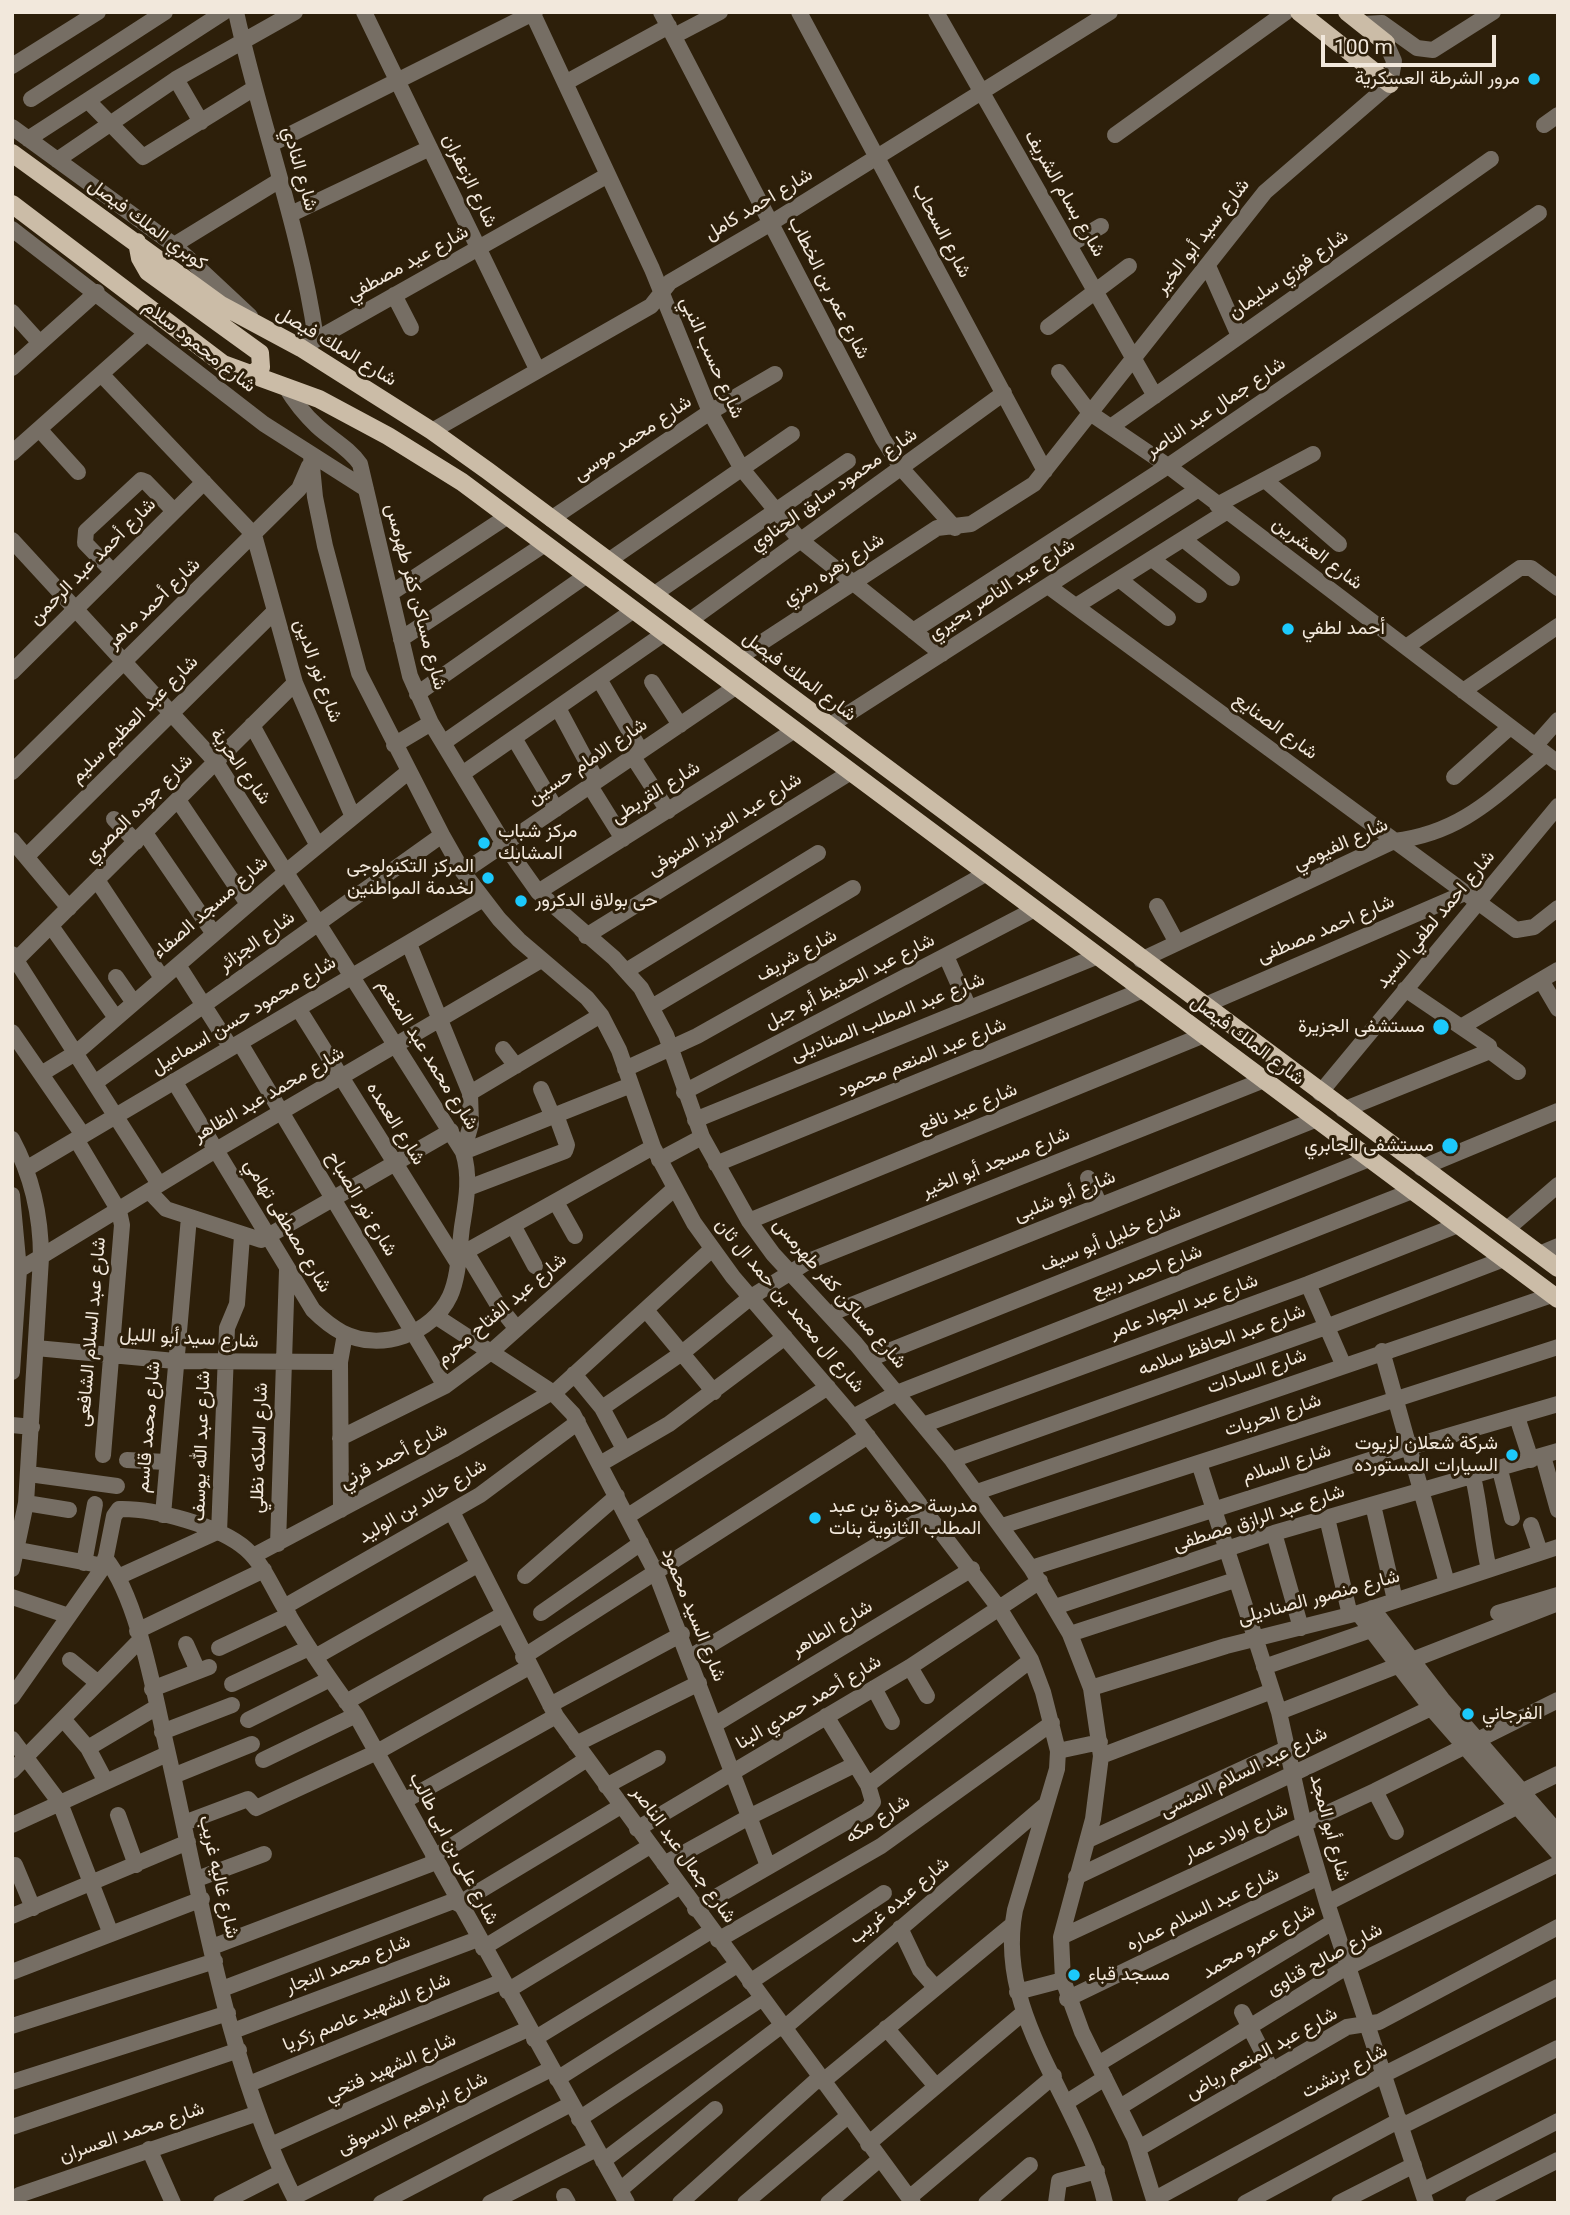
<!DOCTYPE html>
<meta charset="utf-8">
<style>
body{margin:0}
#map{position:relative;width:1570px;height:2215px;overflow:hidden;background:#2d1f0a;font-family:Roboto,sans-serif}
canvas{display:block}
.frame{position:absolute;inset:0;border:14px solid #f2e8dc;pointer-events:none}
.scale{position:absolute;left:1321px;top:35px;width:175px;height:32px;box-sizing:border-box;border:4px solid #f2e8dc;border-top:0;padding-left:9px;font-size:21px;line-height:24px;white-space:nowrap;color:#f2e8dc;-webkit-text-stroke:5px #2d1f0a;paint-order:stroke}
</style>
<div id="map">
<canvas width="1570" height="2215"></canvas>
<div class="frame"></div>
<div class="scale">100 m</div>
</div>
<script>
const g = document.querySelector('canvas').getContext('2d');
g.lineJoin = 'round';
function stroke(path, color, width, dash) {
  g.strokeStyle = color;
  g.lineWidth = width;
  g.lineCap = dash ? 'butt' : 'round';
  g.setLineDash(dash || []);
  g.stroke(path);
}
function label(font, color, halo, rows, align = 'center') {
  g.font = font + ' Roboto,Vazirmatn,sans-serif';
  g.lineWidth = 6;
  g.setLineDash([]);
  g.textBaseline = 'middle';
  g.strokeStyle = halo;
  g.fillStyle = color;
  for (const [text, x, y, turn = 0] of rows) {
    g.save();
    g.translate(x, y);
    g.rotate((+turn || 0) * Math.PI / 180);
    g.textAlign = isNaN(turn) ? turn : align;
    if (halo) g.strokeText(text, 0, 0);
    g.fillText(text, 0, 0);
    g.restore();
  }
}
stroke(new Path2D(`
 M236,12C260,122 300,227 316,339
 M364,12L537,369
 M532,12L652,269L710,412L742,469L800,540L942,654
 M661,12L883,439L902,469L955,528
 M799,12L1045,471
 M936,12L1155,396
 M1362,24L1382,23L1417,48L1433,50L1493,12
 M674,36L720,12
 M12,66L98,12
 M176,79L201,122
 M565,83L669,26
 M31,99L165,12
 M88,101L143,157L253,89
 M1544,125L1558,115
 M12,127L174,245L250,316
 M1115,135L1286,12
 M28,139L224,12
 M271,144L535,12
 M57,160L176,79L295,12
 M291,214L430,148
 M12,229L264,424L366,489
 M174,245L280,180
 M1069,245L1101,226
 M1208,266L1239,336
 M394,295L411,328
 M12,312L40,343
 M1048,327L1129,266
 M301,348L608,175
 M12,368L97,292
 M1059,372L1090,413L1168,466L1558,763
 M101,374L254,535L295,683L353,817
 M285,386C294,401 304,414 317,426C331,439 349,448 360,464L410,676L431,723L504,844L538,892L614,958L641,988L666,1035L702,1137L749,1221L773,1254L856,1344L952,1460L1031,1568L1070,1634L1091,1688L1101,1756L1093,1819L1061,1937L1063,1980L1082,2032L1135,2139L1155,2203
 M1112,426L1491,159
 M39,429L78,472
 M432,431L651,306L670,282L771,223L1110,12
 M12,453L147,333
 M311,456L315,497L325,546L359,673L442,835L463,872L499,919L519,940L587,998L601,1015L619,1050L653,1147L694,1223L733,1277L853,1417L999,1608L1031,1660L1043,1692L1058,1751L1057,1769L1015,1910C994,2017 1083,2103 1105,2203
 M1265,480L1339,544
 M1217,505L1313,454
 M551,519L710,412L775,374
 M1183,539L1232,578
 M12,540L216,762L463,1152C471,1177 466,1202 462,1227C459,1250 459,1276 450,1296C432,1334 381,1352 343,1333C332,1327 322,1319 313,1310L174,1081
 M1152,559L1199,595
 M608,561L792,434
 M113,572L85,543L86,531L141,480L146,482L174,511
 M1119,579L1168,618
 M1048,586L1516,930L1534,927L1558,908
 M391,593L508,516
 M653,595L848,461
 M1076,606L1226,512
 M689,621L1004,393
 M913,631L1168,466L1539,213
 M401,639L545,544
 M1406,647L1520,568H1531L1558,588
 M738,658L937,528L971,524L1034,484L1265,192L1390,84L1394,61L1386,43
 M12,672L204,482
 M599,679L641,751
 M652,682L680,725
 M1463,691L1558,626
 M417,694L587,575
 M558,708L597,781
 M252,725L318,846
 M829,726L1197,490
 M514,738L556,809
 M443,743L634,610
 M394,745L431,723
 M1535,746L1558,720
 M633,757L668,811
 M12,772L299,489L309,466
 M462,774L665,633
 M1454,777L1510,727
 M590,786L623,839
 M178,800L248,904
 M114,819L136,842
 M145,833L214,934
 M12,840L69,908
 M26,857L273,613
 M463,872L737,686
 M97,880L162,978
 M538,892L795,730
 M1157,906L1177,943
 M51,926L116,1018
 M586,936L851,772
 M409,944L470,1093L471,1124L463,1152
 M12,954L159,1184
 M946,956L969,1008
 M1141,960L1394,841C1462,833 1495,796 1546,754
 M12,964L295,683
 M178,965L231,1048
 M626,971L818,853
 M116,977L134,1003
 M1541,980L1558,1009
 M1203,1006L1465,893
 M652,1007L853,888
 M298,1008L457,1262
 M1461,1027L1558,970
 M12,1032L83,1135
 M240,1043L445,1386
 M503,1049L516,1066
 M1490,1051L1518,1072
 M625,1069L697,1036L987,873
 M41,1074L77,1052L286,872L408,772
 M96,1082L442,835
 M541,1089L553,1117
 M684,1092L1035,909
 M470,1093L601,1015
 M1320,1093L1558,806
 M1343,1110L1490,1051L1489,1046L1405,989
 M695,1120L1098,956
 M12,1139C32,1176 41,1216 41,1258L26,1503L12,1569
 M76,1139L119,1211L122,1225L103,1455
 M463,1152L631,1085
 M659,1160L702,1137
 M716,1164L1143,990
 M1421,1168L1558,1111
 M26,1169L483,899
 M1088,1178L1100,1206
 M468,1188L565,1151L567,1145L556,1115
 M149,1191L166,1209L261,1240L451,1131
 M12,1195L19,1270L12,1372
 M557,1204L575,1236
 M749,1221L1204,1035
 M514,1227L535,1266
 M1506,1230L1558,1185
 M466,1252L498,1305L517,1329
 M1539,1254L1558,1246
 M458,1256L653,1147
 M19,1270L216,1150L541,960
 M1308,1284L1343,1364
 M646,1310L714,1392
 M829,1314L1317,1119
 M437,1317L552,1392L573,1414L655,1571L768,1866
 M36,1348L175,1361L340,1362
 M1382,1351L1447,1583
 M869,1359L1369,1159
 M574,1374L602,1408L624,1449
 M554,1393L712,1249
 M602,1408L682,1353L751,1297L809,1261L1264,1080
 M853,1417L897,1393L1412,1191
 M1517,1417L1531,1460
 M12,1425L32,1427
 M923,1425L1308,1284L1458,1225
 M340,1438L445,1386L492,1351L674,1189
 M1543,1456L1558,1510
 M127,1460L166,1462
 M952,1460L1326,1327L1504,1259
 M1199,1463L1279,1712L1304,1825L1327,1903L1426,2203
 M600,1464L669,1424L785,1337
 M1500,1470L1512,1518
 M29,1474L117,1486
 M1473,1477C1481,1510 1481,1537 1489,1569
 M977,1492L1552,1295
 M26,1503L69,1510
 M1373,1505L1395,1600
 M341,1510L340,1362L345,1334
 M452,1512L556,1716L913,2203
 M163,1515L189,1217
 M628,1516L828,1387
 M1327,1518L1350,1615
 M1531,1525L1540,1552
 M1002,1526L1558,1347
 M219,1533L227,1328L237,1304L242,1236
 M1274,1533L1301,1628
 M278,1544L287,1270
 M19,1550L104,1566
 M253,1556L453,1450L552,1392
 M105,1558C138,1597 155,1698 167,1749C201,1896 227,2069 297,2203
 M84,1563L95,1504
 M1031,1568L1410,1447L1558,1404
 M525,1576L617,1496
 M118,1577L217,1532
 M12,1597L69,1616
 M284,1607L480,1495L578,1422
 M1055,1607L1274,1533L1558,1451
 M1372,1608L1442,1699L1558,1833
 M541,1613L641,1543
 M1358,1613L1431,1708L1558,1853
 M1498,1613L1558,1595
 M137,1631L264,1570
 M1070,1634L1235,1580
 M186,1644L198,1671
 M219,1648L289,1615
 M315,1657L477,1565
 M523,1657L868,1436
 M690,1657L929,1514
 M70,1660L98,1683
 M910,1667L927,1696
 M1264,1667L1371,1630
 M232,1684L309,1648
 M874,1688L892,1722
 M1091,1688L1226,1646L1358,1613L1558,1547
 M152,1689L209,1667
 M12,1697L104,1566L114,1516L119,1509C154,1508 220,1526 246,1549C264,1565 272,1587 284,1607C306,1645 330,1680 356,1715L627,2203
 M346,1702L504,1614
 M550,1705L682,1634
 M1279,1712L1558,1603
 M63,1719L88,1748L106,1782
 M248,1720L330,1679
 M714,1725L972,1569
 M162,1732L232,1705
 M12,1739L60,1803L111,1934
 M576,1744L699,1683
 M88,1748L157,1707
 M1058,1751L1100,1742
 M1101,1756L1272,1691
 M263,1760L356,1715
 M12,1771L140,1640
 M173,1776L252,1744
 M868,1785L1031,1660
 M606,1786L658,1758
 M1375,1791L1396,1832
 M1513,1796L1558,1774
 M404,1801L556,1716
 M118,1815L136,1865
 M184,1823L248,1799L256,1808L377,1752L529,1667
 M12,1825L167,1754
 M637,1829L910,1667L1040,1581
 M1088,1840L1288,1748
 M433,1858L587,1759
 M664,1864L749,1817L854,1765
 M15,1865L33,1908
 M1076,1877L1431,1708
 M197,1879L264,1854
 M1327,1903L1516,1807
 M458,1904L621,1806
 M695,1909L867,1810L873,1802L868,1785L826,1716
 M12,1916L188,1842
 M900,1928L920,1970L935,1987
 M1061,1937L1375,1791L1558,1700
 M718,1940L881,1846L1052,1723
 M212,1947L436,1862
 M483,1948L650,1846
 M12,1972L202,1899
 M750,1982L884,1893
 M222,1989L456,1900
 M507,1991L679,1887
 M1017,1992L1063,1980
 M1067,1999L1319,1877
 M1242,2012L1272,2071
 M12,2026L215,1961
 M886,2028L935,2085
 M783,2029L1044,1806
 M233,2031L478,1939
 M534,2039L711,1931
 M1098,2064L1333,1922
 M557,2079L737,1965
 M12,2082L228,2013
 M822,2082L1012,1925
 M249,2084L501,1982
 M1067,2102L1105,2078
 M1120,2107L1340,1971L1558,1864
 M579,2119L761,1999
 M1402,2126L1558,2048
 M12,2127L239,2050
 M868,2144L1023,2013
 M271,2145L528,2029
 M1139,2148L1347,2027L1379,2022L1558,1927
 M149,2149L173,2203
 M603,2161L781,2026
 M620,2190L715,2109
 M1422,2191L1558,2121
 M19,2195L258,2113
 M564,2196L568,2203
 M294,2197L551,2069
 M909,2198L1054,2076
 M1155,2199L1385,2074L1558,1987
 M221,2203L282,2172
 M381,2203L571,2104
 M490,2203L596,2149
 M680,2203L819,2078
 M745,2203L848,2116
 M828,2203L880,2159
 M986,2203L1030,2165
 M1056,2203L1059,2181L1097,2171
 M1245,2203L1400,2120
 M1339,2203L1414,2165
 M1473,2203L1558,2160`), '#766e64', 16);
stroke(new Path2D(`
 M1299,12L1390,84
 M1347,12L1386,43
 M12,153L221,305L301,348L432,431L488,471L1558,1268
 M12,204L223,364L319,399L388,436L462,482L1558,1299
 M137,242L140,258L148,272L260,353L261,367L250,376`), '#cbbca7', 18);
for (const [x, y, r, color] of [
 [1534,79,7,"#1cc9fc"],
 [1288,629,7,"#1cc9fc"],
 [484,843,7,"#1cc9fc"],
 [488,878,7,"#1cc9fc"],
 [521,901,7,"#1cc9fc"],
 [1441,1027,9,"#1cc9fc"],
 [1450,1146,9,"#1cc9fc"],
 [1512,1455,7,"#1cc9fc"],
 [815,1518,7,"#1cc9fc"],
 [1468,1714,7,"#1cc9fc"],
 [1074,1975,7,"#1cc9fc"]
]) {
  const dot = new Path2D();
  dot.arc(x, y, r, 0, 2 * Math.PI);
  g.fillStyle = color;
  g.fill(dot);
  stroke(dot, '#2d1f0a', 2.5);
}
label('19px', '#f2e8dc', '#2d1f0a', [
 ["مرور الشرطة العسكرية",1520,79,"right"],
 ["أحمد لطفي",1302,629],
 ["مركز شباب",498,832],
 ["المشابك",498,854],
 ["المركز التكنولوجى",474,867,"right"],
 ["لخدمة المواطنين",474,889,"right"],
 ["حى بولاق الدكرور",535,901],
 ["مستشفى الجزيرة",1425,1027,"right"],
 ["مستشفى الجابري",1434,1146,"right"],
 ["شركة شعلان لزيوت",1498,1444,"right"],
 ["السيارات المستورده",1498,1466,"right"],
 ["مدرسة حمزة بن عبد",829,1507],
 ["المطلب الثانوية بنات",829,1529],
 ["الفرجاني",1482,1714],
 ["مسجد قباء",1088,1975]
], 'left');
label('19px', '#f2e8dc', '#2d1f0a', [
 ["شارع النادي",299,169,74],
 ["شارع الزعفران",469,181,64],
 ["شارع بسام الشريف",1064,194,60],
 ["شارع احمد كامل",759,205,-31],
 ["كوبري الملك فيصل",147,225,36],
 ["شارع السحاب",941,231,62],
 ["شارع سيد أبو الخير",1203,237,-52],
 ["شارع عيد مصطفي",408,264,-29],
 ["شارع فوزي سليمان",1289,275,-35],
 ["شارع عمر بن الخطاب",828,288,63],
 ["شارع محمود سلام",199,347,38],
 ["شارع الملك فيصل",336,347,31],
 ["شارع حسب النبي",711,358,66],
 ["شارع جمال عبد الناصر",1216,408,-34],
 ["شارع محمد موسى",633,439,-34],
 ["شارع محمود سابق الحناوي",834,490,-35],
 ["شارع العشرين",1317,554,37],
 ["شارع أحمد عبد الرحمن",93,562,-45],
 ["شارع زهره رمزي",834,570,-33],
 ["شارع عبد الناصر بحيري",1002,590,-33],
 ["شارع مساكن كفر طهرمس",415,597,75],
 ["شارع أحمد ماهر",154,604,-44],
 ["شارع نور الدين",317,671,70],
 ["شارع الملك فيصل",799,677,37],
 ["شارع عبد العظيم سليم",135,720,-45],
 ["شارع الصنايع",1275,727,36],
 ["شارع الامام حسين",588,762,-34],
 ["شارع الحرية",240,767,54],
 ["شارع القريطى",656,793,-32],
 ["شارع جوده المصري",139,809,-45],
 ["شارع عبد العزيز المنوفى",725,825,-32],
 ["شارع الفيومي",1341,845,-24],
 ["شارع مسجد الصفاء",211,908,-41],
 ["شارع احمد لطفي السيد",1436,920,-50],
 ["شارع احمد مصطفى",1326,930,-23],
 ["شارع الجزائر",257,942,-36],
 ["شارع شريف",797,956,-29],
 ["شارع عبد الحفيظ أبو جبل",850,982,-27],
 ["شارع محمود حسن اسماعيل",244,1016,-31],
 ["شارع عبد المطلب الصناديلى",888,1018,-22],
 ["شارع الملك فيصل",1247,1041,37],
 ["شارع محمد عبد المنعم",427,1055,58],
 ["شارع عبد المنعم محمود",922,1058,-22],
 ["شارع محمد عبد الظاهر",269,1095,-30],
 ["شارع عيد نافع",968,1109,-22],
 ["شارع العمده",395,1124,58],
 ["شارع مسجد أبو الخير",996,1163,-22],
 ["شارع أبو شلبى",1065,1197,-22],
 ["شارع نور الصباح",361,1204,59],
 ["شارع مصطفى تهامي",287,1226,59],
 ["شارع خليل أبو سيف",1111,1239,-22],
 ["شارع احمد ربيع",1147,1272,-21],
 ["شارع مساكن كفر طهرمس",839,1294,49],
 ["شارع ال محمد بن حمد ال ثان",789,1306,50],
 ["شارع عبد الجواد عامر",1184,1307,-20],
 ["شارع عبد الفتاح محرم",502,1310,-40],
 ["شارع عبد السلام الشافعى",92,1332,-85],
 ["شارع سيد أبو الليل",189,1339,3],
 ["شارع عبد الحافظ سلامه",1222,1341,-20],
 ["شارع السادات",1257,1372,-19],
 ["شارع الحريات",1273,1416,-18],
 ["شارع محمد قاسم",149,1427,-85],
 ["شارع عبد الله يوسف",202,1446,-88],
 ["شارع الملكه نظلي",260,1448,-88],
 ["شارع أحمد قرني",394,1457,-28],
 ["شارع السلام",1287,1464,-17],
 ["شارع خالد بن الوليد",423,1502,-31],
 ["شارع عبد الرازق مصطفى",1259,1519,-18],
 ["شارع منصور الصناديلى",1319,1598,-15],
 ["شارع السيد محمود",693,1615,68],
 ["شارع الطاهر",832,1629,-31],
 ["شارع أحمد حمدي البنا",809,1703,-31],
 ["شارع عبد السلام المنسى",1244,1773,-26],
 ["شارع مكه",878,1820,-33],
 ["شارع أبو المجد",1329,1828,75],
 ["شارع اولاد عمار",1236,1833,-25],
 ["شارع على بن ابى طالب",453,1849,62],
 ["شارع جمال عبد الناصر",683,1855,54],
 ["شارع غاليه غريب",218,1877,77],
 ["شارع عبده غريب",900,1901,-40],
 ["شارع عبد السلام عماره",1203,1910,-26],
 ["شارع عمرو محمد",1259,1942,-31],
 ["شارع صالح قناوى",1325,1960,-29],
 ["شارع محمد النجار",348,1965,-21],
 ["شارع الشهيد عاصم زكريا",367,2013,-22],
 ["شارع عبد المنعم رياض",1262,2054,-29],
 ["شارع الشهيد فتحي",391,2068,-24],
 ["شارع برنشت",1345,2072,-28],
 ["شارع ابراهيم الدسوقى",413,2114,-26],
 ["شارع محمد العسران",132,2133,-19]
]);
</script>
